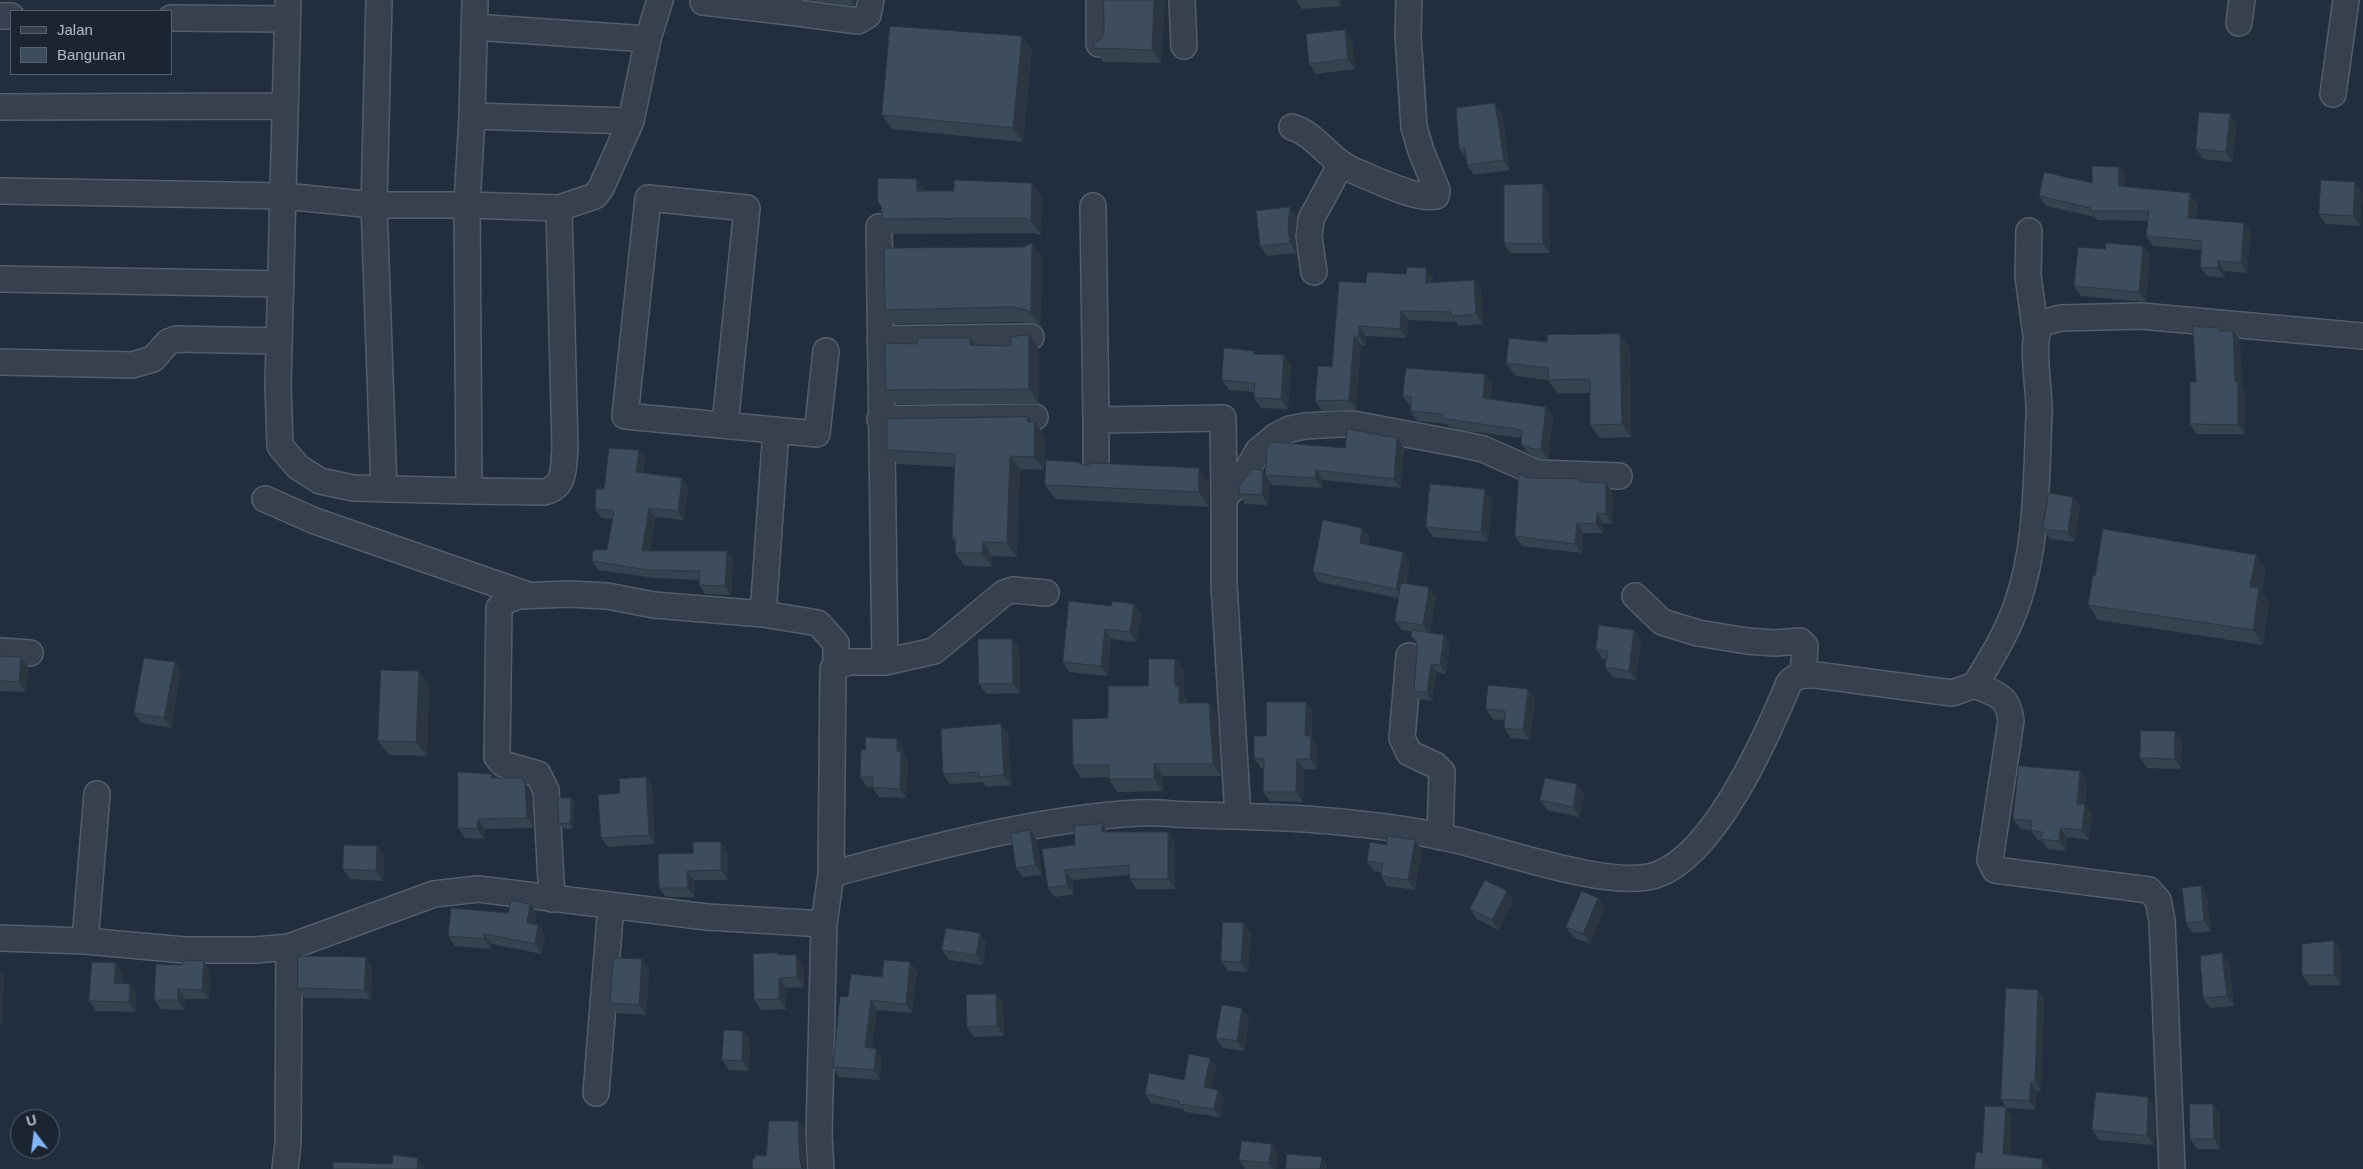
<!DOCTYPE html>
<style>
body{margin:0}
#map{position:relative;width:2363px;height:1169px;overflow:hidden;background:#222e3e;font-family:Helvetica,sans-serif}
canvas{display:block}
.legend{position:absolute;left:10px;top:10px;width:162px;height:65px;box-sizing:border-box;background:#1b2532;border:1px solid #57616e;margin:0;padding:6px 9px;list-style:none;font-size:15px;color:#b2bbc9}
.legend li{display:flex;align-items:center;gap:10px;height:25px}
.legend b{width:25px;border:1px solid #57616e}
.north{position:absolute;left:10px;top:1109px;width:50px;height:50px;box-sizing:border-box;background:#1b2532;border:1px solid #57616e;border-radius:50%;rotate:345deg;font-size:14px;font-weight:700;line-height:20px;text-align:center;color:#b2bbc9}
.north::after{content:'';display:block;margin:auto;width:18px;height:22px;background:#84b5fc;clip-path:polygon(50% 0,100% 100%,50% 72%,0 100%)}
</style>
<div id="map">
<canvas width="2363" height="1169"></canvas>
<ul class="legend">
<li><b style="height:6px;background:#36404e"></b>Jalan</li>
<li><b style="height:14px;background:#3e4d5d"></b>Bangunan</li>
</ul>
<div class="north">U</div>
</div>
<script>
const g = document.querySelector('canvas').getContext('2d');
g.lineJoin = 'round';
function stroke(path, color, width, dash) {
  g.strokeStyle = color;
  g.lineWidth = width;
  g.lineCap = dash ? 'butt' : 'round';
  g.setLineDash(dash || []);
  g.stroke(path);
}
function paint(path, color) {
  g.fillStyle = color;
  g.fill(path, 'evenodd');
}
const minor = new Path2D(`
 M288,0L278,385L280,446L298,467L320,481L353,488L469,491L467,205L472,116L475,0
 M379,0L374,205L384,489
 M1099,0V44
 M1182,0L1184,46
 M703,2L790,12V0
 M790,12L858,21L868,15L871,0
 M0,16H11
 M171,18L287,19
 M2239,23L2242,0
 M474,27L648,39
 M2333,94L2346,0
 M0,107L284,106
 M472,116L631,121
 M1292,127C1315,134 1328,158 1350,169C1370,177 1417,201 1436,196L1437,190L1421,151L1414,127L1408,36L1409,0
 M0,191L284,196L374,205H467L559,208L595,196L601,188L631,121L648,39L660,0
 M1093,206L1096,420L1223,418L1224,498
 M879,227L885,662
 M2029,231L2028,276L2036,335
 M1314,272L1309,237L1311,219L1341,164
 M0,279L281,284
 M880,339L1031,337
 M0,362L132,365L153,359L168,342L176,339L279,341
 M880,419L1035,417
 M1096,420V465
 M725,425L747,208L648,198L625,416L817,434L826,351
 M469,491L544,492C566,487 563,468 565,449L559,208
 M265,499L315,521L528,595
 M1635,596L1662,622L1698,633L1747,641L1775,643L1800,641L1805,646L1803,675
 M763,614L776,430
 M0,651L30,653
 M1409,656L1402,738L1409,753L1435,765L1442,772L1440,837
 M1975,685C1997,695 2008,695 2011,721L1990,860L1995,870L2149,890L2158,900L2162,920L2172,1169
 M1238,816L1224,584V498L1242,479L1258,451L1276,436L1290,429L1305,426L1340,424H1353L1460,444L1483,449L1537,473L1619,476
 M831,874L833,669L847,662H885L934,651L1004,593L1013,590L1046,593
 M552,899L546,790L538,774L503,764L497,757L499,608L506,601L518,596L568,594L607,596L654,605L763,614L818,623L836,643V667
 M0,938L85,941L185,950H255L289,947L434,894L478,889L707,917L824,924L831,874C932,848 1034,819 1138,813C1158,812 1178,815 1198,815C1234,816 1270,817 1306,819C1355,823 1408,828 1456,840C1503,851 1613,890 1656,875C1715,855 1766,738 1789,683C1797,674 1804,675 1816,675L1952,693L1975,685C1991,659 2007,633 2017,604C2038,544 2036,478 2039,416C2041,394 2028,339 2042,323L2061,318L2141,316L2363,336
 M85,941L97,794
 M596,1093L611,905
 M285,1169L288,1143L289,947
 M821,1169L819,1136L824,924`);
stroke(minor, '#545e6b', 28);
stroke(minor, '#36404e', 25);
paint(new Path2D(`
 M809,0H856L855,6Z
 M1104,0H1165L1161,63L1103,62L1094,48L1102,38L1104,31Z
 M1296,0H1340L1341,6L1302,9Z
 M1345,30L1352,40L1355,69L1316,74L1309,64Z
 M1022,36L1032,50L1023,142L892,129L882,115Z
 M1502,113L1510,170L1474,175L1467,165V159L1459,149Z
 M2230,114L2236,124L2233,162L2203,159L2196,149Z
 M2119,167L2126,176V187L2197,203L2196,219L2244,223L2251,233L2247,273L2225,271L2224,278L2207,276L2200,267L2201,250L2153,246L2146,236L2148,221L2098,220L2095,217L2046,206L2039,196L2092,183Z
 M1032,183L1042,198L1041,235L1033,233L893,234L883,219L882,207L878,202L926,191H954Z
 M2362,192L2360,226L2326,224L2319,214Z
 M1550,194V253H1510L1504,243Z
 M1297,217L1295,236L1297,253L1267,256L1260,246Z
 M1032,243L1042,257L1041,327L1038,324L1022,322L895,324L885,310Z
 M2143,246L2150,256L2146,302L2081,296L2074,286L2105,249Z
 M1433,277V282L1474,280L1481,289L1483,324L1458,326L1456,322L1408,320L1407,338L1366,336L1365,346L1361,345L1356,410L1322,411L1315,401L1332,367L1366,283Z
 M2220,328L2221,331H2233L2240,340L2242,387L2245,392V434H2196L2190,424L2196,382Z
 M975,345L1039,349V404H896L886,390Z
 M1630,347L1631,437L1600,438L1590,425V393H1557L1548,380L1516,376L1506,363Z
 M1256,354L1284,355L1291,365L1288,409L1261,408L1254,398L1255,392L1229,390L1222,380Z
 M1492,384L1490,399L1546,407L1553,416L1548,459H1540L1528,453L1521,444L1522,438L1468,431L1450,427L1447,424L1417,421L1410,411L1411,406H1410L1403,396Z
 M1028,417L1032,422L1045,436L1044,470L1020,469L1017,557L992,556V567L965,566L955,553V543L952,538L954,467L897,464L887,450Z
 M1345,448H1404L1401,488L1323,480L1322,488L1272,485L1270,482L1268,505L1245,504L1239,494L1265,472Z
 M645,459L643,473L688,487L684,520L655,517L650,551L733,559L731,595L705,594L699,585V580L654,578L598,570L592,561L607,550L613,519L601,518L595,509L604,489Z
 M1085,465L1209,482V507L1055,499L1045,485Z
 M1530,478L1580,479L1582,482L1613,493L1612,524L1603,523V533H1583L1582,553L1522,546L1515,536Z
 M2073,497L2080,507L2075,542L2050,539L2043,529Z
 M1492,499L1488,542L1433,537L1426,527Z
 M1362,528L1369,537L1368,545L1403,552L1410,562L1406,584L1436,597L1430,633L1444,635L1450,643L1446,674L1437,672L1432,701L1420,699L1414,691L1417,649L1416,643L1411,636L1412,632L1402,630L1395,621L1398,598L1319,582L1313,572Z
 M2256,555L2266,569L2262,592L2269,603L2263,645L2098,620L2088,605L2095,575Z
 M1134,604L1141,614L1137,642L1111,639L1108,676L1069,672L1063,662L1111,606Z
 M1634,630L1641,640L1636,680L1612,677L1605,667L1606,659H1602L1596,649Z
 M1012,639L1019,648L1020,693L986,694L979,684Z
 M0,656L28,667L26,692L0,691Z
 M1175,659L1184,671V693L1187,698V703L1218,715L1221,776H1163V791L1117,792L1109,779V777L1081,778L1073,765L1108,718L1148,686Z
 M175,662L181,672L171,728L141,723L134,713Z
 M429,686L427,756L389,755L378,741Z
 M1528,689L1535,699L1530,740L1511,738L1504,728V720L1493,719L1486,709Z
 M1306,702L1312,712V738L1318,746L1317,769H1304L1303,802L1270,801L1263,792L1264,768H1261L1254,758L1266,736Z
 M1001,724L1008,733L1011,785L986,787L983,782L950,784L943,774Z
 M2175,731L2182,741L2181,769L2147,768L2140,758Z
 M904,749V755L908,761L906,798L879,797L872,787H867L860,777Z
 M2080,771L2087,780L2085,804L2092,814L2089,840L2067,837L2066,851L2048,849L2042,841L2038,840L2031,830L2020,829L2013,819Z
 M646,777L652,785L655,844L608,847L601,838L620,793Z
 M494,778L529,788L532,794L534,828L485,829L484,839L465,838L458,828Z
 M1577,784L1584,794L1579,817L1547,810L1540,800Z
 M571,798L574,803L573,829L562,828L559,823Z
 M1102,824L1107,832L1175,842V889H1136L1130,879V875L1072,880L1074,894L1055,897L1048,888L1075,845Z
 M1030,830L1037,840L1042,875L1023,877L1016,868Z
 M1415,840L1422,850L1415,890L1387,886L1381,876V872L1374,871L1367,861L1386,845Z
 M728,852V880H694L695,897H666L659,888L693,853Z
 M384,856L383,881L350,879L343,869Z
 M2207,896L2211,931L2193,933L2186,923Z
 M1598,898L1605,908L1590,944L1573,937L1566,927Z
 M1513,901L1499,930L1477,919L1470,909Z
 M530,904L537,913L535,924L538,925L545,935L542,954L491,944V949L455,946L448,936L508,913Z
 M1244,923L1251,933L1248,972L1228,971L1221,961Z
 M980,933L986,943L983,965L949,960L942,950Z
 M2341,951V985H2309L2302,975Z
 M779,955L803,965L804,987L786,988V1009L761,1010L754,1000Z
 M366,957L372,967L371,999L305,998L298,988Z
 M116,963L122,973V984L136,994V1012L96,1011L89,1001Z
 M2229,963L2234,1006L2210,1008L2203,998Z
 M649,969L646,1015L617,1013L610,1003Z
 M210,971L209,999H185L184,1010L161,1009L154,1000Z
 M917,971L912,1013L877,1010L872,1048L876,1049L882,1058L880,1080L839,1077L833,1067L848,997L882,977Z
 M2038,990L2044,998L2041,1091H2037L2035,1110L2007,1108L2001,1099Z
 M1003,1003L1004,1036L974,1037L967,1027Z
 M1249,1018L1244,1051L1223,1048L1216,1038Z
 M743,1031L750,1041L749,1071L729,1070L722,1060Z
 M1216,1067L1211,1088L1218,1090L1224,1098L1220,1117L1185,1112L1183,1109L1151,1103L1145,1094L1184,1080Z
 M2155,1107L2154,1145L2099,1140L2092,1130Z
 M2220,1114V1149H2197L2190,1139Z
 M1272,1144L1278,1154L1276,1169H1245L1239,1160Z`), '#354250');
paint(new Path2D(`
 M851,0H856L855,6Z
 M1154,0H1165L1161,63L1152,50Z
 M1337,0H1340L1341,6Z
 M1345,30L1352,40L1355,69L1348,59Z
 M1022,36L1032,50L1023,142L1013,128Z
 M1495,103L1502,113L1510,170L1504,160Z
 M2230,114L2236,124L2233,162L2226,152Z
 M2119,167L2126,176V196L2119,186Z
 M917,179L928,193L917,191Z
 M2355,182L2362,192L2360,226L2353,216Z
 M1032,183L1042,198L1041,235L1031,221Z
 M1543,184L1550,194V253L1543,244Z
 M2190,193L2197,203L2195,228L2188,218Z
 M1290,207L1297,217L1295,236L1297,253L1290,243L1288,226Z
 M2244,223L2251,233L2247,273L2241,263Z
 M1032,243L1042,257L1041,327L1031,313Z
 M2143,246L2150,256L2146,302L2139,292Z
 M2218,261L2225,271L2224,278L2218,268Z
 M1426,268L1433,277L1432,292L1426,283Z
 M1474,280L1481,289L1483,324L1476,314Z
 M1401,311L1408,320L1407,338L1400,329Z
 M1359,326L1366,336L1365,346L1359,336Z
 M2233,331L2240,340L2242,387L2245,392V434L2238,425Z
 M1620,334L1630,347L1631,437L1622,424Z
 M1029,335L1039,349V404L1029,389Z
 M1354,336L1361,345L1356,410L1349,400Z
 M970,338L980,352L970,345Z
 M1284,355L1291,365L1288,409L1281,399Z
 M1485,374L1492,384L1490,408L1483,398Z
 M1546,407L1553,416L1548,459L1541,449Z
 M1028,417L1035,427V422L1045,436L1044,470L1034,457L1028,422Z
 M1397,438L1404,448L1401,488L1394,479Z
 M639,450L645,459L643,481L636,472Z
 M1010,456L1020,469L1017,557L1007,543Z
 M1199,468L1209,482V507L1199,492Z
 M1263,470L1267,475H1265L1270,482L1268,505L1262,495Z
 M1316,470L1323,480L1322,488L1315,478Z
 M682,478L688,487L684,520L678,511Z
 M1606,483L1613,493L1612,524L1606,514Z
 M1485,489L1492,499L1488,542L1481,532Z
 M2073,497L2080,507L2075,542L2068,532Z
 M649,508L655,517L648,560L642,551Z
 M1597,513L1603,523V533L1596,524Z
 M1577,523L1583,533L1582,553L1575,544Z
 M1362,528L1369,537L1366,553L1360,543Z
 M983,542L992,556V567L982,553Z
 M727,551L733,559L731,595L725,586Z
 M1403,552L1410,562L1402,599L1396,589Z
 M2256,555L2266,569L2262,592L2269,603L2263,645L2253,630L2250,587Z
 M1429,587L1436,597L1430,634L1423,625Z
 M1134,604L1141,614L1137,642L1130,632Z
 M1105,629L1111,639L1108,676L1101,666Z
 M1634,630L1641,640L1636,680L1629,671Z
 M1444,635L1450,643L1446,674L1440,665Z
 M1012,639L1019,648L1020,693L1013,683Z
 M21,657L28,667L26,692L19,682Z
 M1175,659L1184,671V693L1187,698L1188,715L1179,703L1175,686Z
 M175,662L181,672L171,728L164,718Z
 M1431,664L1437,672L1432,701L1427,693Z
 M419,671L429,686L427,756L416,742Z
 M1528,689L1535,699L1530,740L1523,730Z
 M1306,702L1312,712V738L1318,746L1317,769L1310,759L1305,736Z
 M1209,703L1218,715L1221,776L1213,764Z
 M1001,724L1008,733L1011,785L1004,775Z
 M2175,731L2182,741L2181,769L2175,759Z
 M897,739L904,749V755L908,761L906,798L900,789L897,751Z
 M1297,759L1304,769L1303,802L1296,792Z
 M1154,764L1163,776V791L1154,779Z
 M2080,771L2087,780L2084,813L2077,804Z
 M646,777L652,785L655,844L649,835Z
 M522,778L529,788L532,794L534,828L527,818Z
 M1577,784L1584,794L1579,817L1573,807Z
 M571,798L574,803L573,829L570,824Z
 M2085,804L2092,814L2089,840L2082,830Z
 M478,819L485,829L484,839L477,829Z
 M1102,824L1109,834L1102,832Z
 M2060,828L2067,837L2066,851L2059,841Z
 M1030,830L1037,840L1042,875L1035,865Z
 M1168,832L1175,842V889L1168,879Z
 M1415,840L1422,850L1415,890L1408,880Z
 M721,842L728,852V880L721,870Z
 M377,846L384,856L383,881L376,871Z
 M1065,870L1072,880L1074,894L1067,885Z
 M687,871L694,880L695,897L688,888Z
 M2201,886L2207,896L2211,931L2204,921Z
 M1507,891L1513,901L1499,930L1492,920Z
 M1598,898L1605,908L1590,944L1583,934Z
 M530,904L537,913L534,933L527,923Z
 M1244,923L1251,933L1248,972L1241,962Z
 M538,925L545,935L542,954L535,944Z
 M980,933L986,943L983,965L976,955Z
 M484,934L491,944V949L484,939Z
 M2334,941L2341,951V985L2334,975Z
 M2222,953L2229,963L2234,1006L2227,996Z
 M796,955L803,965L804,987L797,977Z
 M366,957L372,967L371,999L364,990Z
 M642,959L649,969L646,1015L639,1005Z
 M204,961L210,971L209,999L202,990Z
 M910,962L917,971L912,1013L906,1004Z
 M116,963L122,973L121,993L114,983Z
 M0,971L4,976L3,1027L0,1022Z
 M779,978L786,988V1009L779,999Z
 M130,984L136,994V1012L129,1002Z
 M178,989L185,999L184,1010L178,1000Z
 M2038,990L2044,998L2041,1091L2035,1082Z
 M996,994L1003,1003L1004,1036L997,1026Z
 M871,1000L877,1010L871,1057L865,1047Z
 M1242,1008L1249,1018L1244,1051L1237,1041Z
 M743,1031L750,1041L749,1071L742,1061Z
 M876,1049L882,1058L880,1080L874,1070Z
 M1210,1058L1216,1067L1210,1096L1204,1087Z
 M2031,1082L2037,1091L2035,1110L2029,1101Z
 M1218,1090L1224,1098L1220,1117L1214,1109Z
 M2148,1097L2155,1107L2154,1145L2147,1136Z
 M2213,1104L2220,1114V1149L2214,1139Z
 M2006,1107L2012,1117L2010,1164L2003,1154Z
 M798,1121L805,1131L807,1169H804L800,1161Z
 M1272,1144L1278,1154L1276,1169H1273L1269,1163Z
 M1322,1157L1327,1165V1169H1320Z
 M418,1158L424,1167V1169H417Z
 M2043,1159L2050,1168V1169H2042Z`), '#2b3641');
const building = new Path2D(`
 M1104,0H1154L1152,50L1094,48V44L1102,38L1104,31Z
 M890,26L1022,36L1013,128L882,115Z
 M1345,30L1348,59L1309,64L1306,34Z
 M1495,103L1504,160L1467,165L1465,148L1459,149L1456,108Z
 M2199,112L2230,114L2226,152L2196,149Z
 M2092,166L2119,167V186L2190,193L2188,218L2244,223L2241,263L2218,261V268L2200,267L2202,241L2146,236L2149,211H2091V208L2039,196L2044,172L2092,183Z
 M878,178L917,179V191H954V180L1032,183L1031,221L1023,218L883,219L881,206L878,202Z
 M2321,180L2355,182L2353,216L2319,214Z
 M1543,184V244L1504,243V185Z
 M1290,207L1288,226L1290,243L1260,246L1256,211Z
 M1032,243L1031,313L1027,310L1012,307L885,310L884,248L1023,247Z
 M2106,243L2143,246L2139,292L2074,286L2078,247L2105,249Z
 M1407,267L1426,268V283L1474,280L1476,314L1452,316L1451,312L1401,311L1400,329L1359,326V336H1354L1349,400L1315,401L1318,366L1332,367L1339,281L1366,283L1367,272L1406,274Z
 M2193,326L2220,328V331H2233L2235,382H2238V425L2190,424V382H2196Z
 M1620,334L1622,424L1590,425V379L1548,380V368L1506,363L1509,338L1547,342V335Z
 M1029,335V389L886,390L885,343L917,344V338H970V345L1011,346V337Z
 M1224,348L1254,351V354L1284,355L1281,399L1254,398L1255,383L1222,380Z
 M1406,368L1485,374L1483,398L1546,407L1541,449H1533L1521,444L1522,430L1461,421L1443,418V414L1410,411L1412,397L1403,396Z
 M1028,417V422H1035L1034,457L1010,456L1007,543L983,542L982,553H955L956,538H952L955,454L887,450V419Z
 M1347,429L1397,438L1394,479L1316,470L1315,478L1265,475L1267,447L1272,442L1345,448Z
 M609,448L639,450L636,472L682,478L678,511L649,508L642,551H727L725,586L699,585L700,571L648,570L592,561L593,550H607L614,511L595,509L596,489H604Z
 M1046,460L1077,462L1085,465L1094,463L1199,468V492L1045,485Z
 M1252,469L1263,470L1262,495L1239,494V486Z
 M1519,474L1530,478L1580,479V482L1606,483V514L1597,513L1596,524L1577,523L1575,544L1515,536Z
 M1430,484L1485,489L1481,532L1426,527Z
 M2049,493L2073,497L2068,532L2043,529Z
 M1323,520L1362,528L1360,543L1403,552L1396,589L1313,572Z
 M2103,529L2256,555L2250,587L2259,588L2253,630L2088,605L2093,575H2095Z
 M1401,583L1429,587L1423,625L1395,621Z
 M1069,601L1111,606L1112,601L1134,604L1130,632L1105,629L1101,666L1063,662Z
 M1599,625L1634,630L1629,671L1605,667L1608,651L1596,649Z
 M1412,630L1444,635L1440,665L1431,664L1427,693L1414,691L1417,649L1416,641L1411,636Z
 M978,639H1012L1013,683L979,684Z
 M0,656L21,657L19,682L0,681Z
 M144,658L175,662L164,718L134,713Z
 M1149,659H1175V686H1179V703H1209L1213,764H1154V779H1109V765H1073L1072,719L1108,718V686H1148Z
 M381,670L419,671L416,742L378,741Z
 M1488,685L1528,689L1523,730L1504,728L1505,711L1486,709Z
 M1267,702H1306L1305,736H1311L1310,759H1297L1296,792H1263L1264,759L1254,758V736H1266Z
 M1001,724L1004,775L979,777V772L943,774L941,729Z
 M2141,731H2175V759L2140,758Z
 M866,737L897,739V751H901L900,789L872,787L873,777H860L861,750H865Z
 M2019,766L2080,771L2077,804H2085L2082,830L2060,828L2059,841L2041,839L2042,832L2031,830L2032,821L2013,819Z
 M458,772L492,774L491,778H522L525,784L527,818L478,819L477,829L458,828Z
 M646,777L649,835L601,838L598,795L620,793L619,779Z
 M1545,778L1577,784L1573,807L1540,800Z
 M558,798H571L570,824L559,823Z
 M1102,824V832H1168V879H1130L1129,865L1065,870L1067,885L1048,888L1042,849L1075,845L1074,826Z
 M1030,830L1035,865L1016,868L1011,834Z
 M1387,836L1415,840L1408,880L1381,876L1383,863L1367,861L1370,842L1386,845Z
 M693,842H721V870L687,871L688,888H659L658,854L693,853Z
 M344,845L377,846L376,871L343,869Z
 M1485,880L1507,891L1492,920L1470,909Z
 M2201,886L2204,921L2186,923L2182,888Z
 M1582,891L1598,898L1583,934L1566,927Z
 M511,900L530,904L527,923L538,925L535,944L484,934V939L448,936L451,908L508,913Z
 M1223,922L1244,923L1241,962L1221,961Z
 M946,928L980,933L976,955L942,950Z
 M2334,941V975H2302V944Z
 M778,953V955H796L797,977L779,978V999L754,1000L753,954Z
 M2222,953L2227,996L2203,998L2200,956Z
 M298,956L366,957L364,990L298,988Z
 M614,958L642,959L639,1005L610,1003Z
 M183,960L204,961L202,990L178,989V1000H154L156,964L182,965Z
 M884,960L910,962L906,1004L871,1000L865,1047L876,1049L874,1070L833,1067L840,996L848,997L851,974L882,977Z
 M92,962L116,963L114,983L130,984L129,1002L89,1001Z
 M2006,988L2038,990L2035,1082H2031L2029,1101L2001,1099Z
 M996,994L997,1026L967,1027L966,995Z
 M1222,1005L1242,1008L1237,1041L1216,1038Z
 M724,1030L743,1031L742,1061L722,1060Z
 M1189,1054L1210,1058L1204,1087L1218,1090L1214,1109L1179,1104V1101L1145,1094L1149,1073L1184,1080Z
 M2096,1092L2148,1097L2147,1136L2092,1130Z
 M2190,1104H2213L2214,1139H2190Z
 M1985,1106L2006,1107L2003,1154L2043,1159L2042,1169H1974L1976,1152L1982,1153Z
 M769,1121H798L800,1161L802,1168L805,1169H753L752,1159H755V1155L766,1156Z
 M1242,1141L1272,1144L1269,1163L1239,1160Z
 M1287,1154L1322,1157L1320,1169H1286Z
 M393,1155L418,1158L417,1169H333V1162L392,1164Z`);
paint(building, '#3e4d5d');
stroke(building, '#2b3641', 1);
</script>
